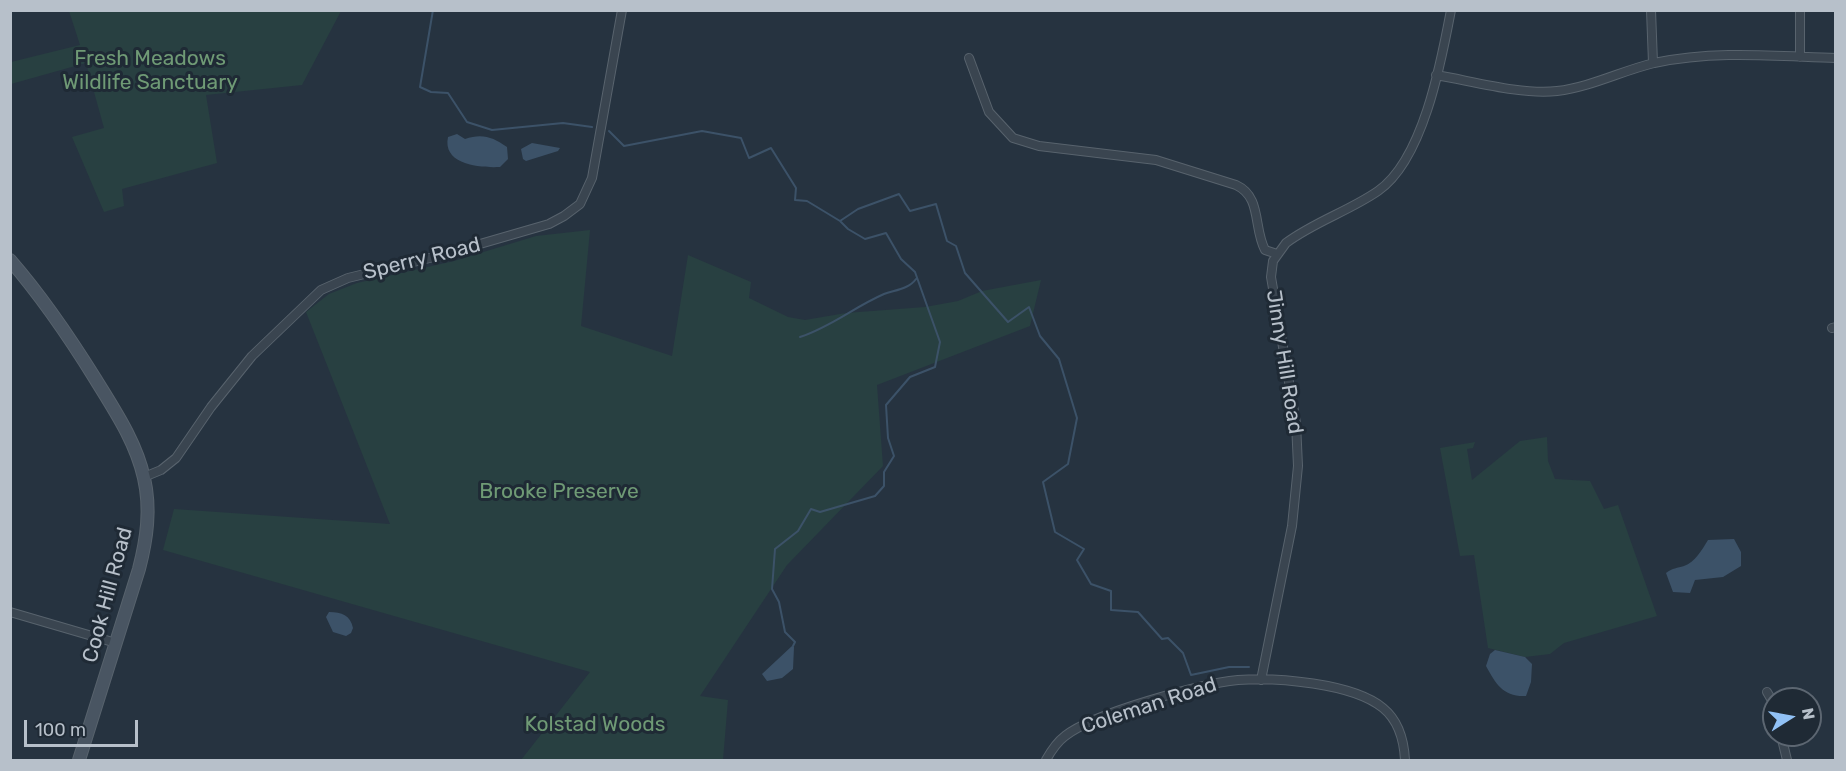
<!DOCTYPE html>
<style>
body{margin:0}
#map{position:relative;width:1846px;height:771px;overflow:hidden;background:#263340;font-family:Rubik,sans-serif}
canvas{display:block}
.frame{position:absolute;inset:0;border:12px solid #b7c0ca;pointer-events:none}
.north{position:absolute;left:1762px;top:687px;width:60px;height:60px;box-sizing:border-box;background:#1f2a35;border:2px solid #5c6671;border-radius:50%;rotate:79deg;font-size:16px;font-weight:700;line-height:24px;text-align:center;color:#b7c0ca}
.north::after{content:'';display:block;margin:auto;width:21px;height:27px;background:#91c1f5;clip-path:polygon(50% 0,100% 100%,50% 72%,0 100%)}
.scale{position:absolute;left:24px;top:720px;width:114px;height:27px;box-sizing:border-box;border:3px solid #b7c0ca;border-top:0;padding-left:8px;font-size:18px;line-height:21px;white-space:nowrap;color:#b7c0ca;-webkit-text-stroke:4px #1f2a35;paint-order:stroke}
</style>
<div id="map">
<canvas width="1846" height="771"></canvas>
<div class="frame"></div>
<div class="north">N</div>
<div class="scale">100 m</div>
</div>
<script>
const g = document.querySelector('canvas').getContext('2d');
g.lineJoin = 'round';
function paint(path, color) {
  g.fillStyle = color;
  g.fill(path, 'evenodd');
}
function stroke(path, color, width, dash) {
  g.strokeStyle = color;
  g.lineWidth = width;
  g.lineCap = dash ? 'butt' : 'round';
  g.setLineDash(dash || []);
  g.stroke(path);
}
function label(font, color, halo, rows, align = 'center') {
  g.font = font + ' Rubik,sans-serif';
  g.lineWidth = 6;
  g.setLineDash([]);
  g.textBaseline = 'middle';
  g.strokeStyle = halo;
  g.fillStyle = color;
  for (const [text, x, y, turn = 0] of rows) {
    g.save();
    g.translate(x, y);
    g.rotate((+turn || 0) * Math.PI / 180);
    g.textAlign = isNaN(turn) ? turn : align;
    if (halo) g.strokeText(text, 0, 0);
    g.fillText(text, 0, 0);
    g.restore();
  }
}
paint(new Path2D(`
 M69,11V10L341,11L302,85L206,95L217,163L122,189L124,206L104,212L72,137L104,128L86,63L11,84V62L80,45Z
 M590,230L581,326L672,356L688,255L751,282L749,298L788,317L805,320L846,313L925,307L958,301L982,291L1041,280L1030,326L877,385L883,466L787,565L700,696L728,700L723,760H521L590,672L163,550L174,509L390,524L306,312L329,294L357,283L454,261L536,236Z
 M1547,437L1548,461L1555,479L1590,481L1604,509L1618,505L1657,616L1564,643L1550,654L1525,657L1488,648L1474,555L1460,556L1440,448L1475,442L1473,448L1467,449L1472,480L1520,441Z`), '#284041');
paint(new Path2D(`
 M457,134L465,139C482,133 493,137 507,147L508,159L500,167C481,168 442,165 448,137Z
 M532,143L560,148L558,151L526,161L523,159L521,149Z
 M1734,539L1741,552V566L1723,577L1695,580L1690,593L1673,592L1666,573C1673,568 1677,568 1684,566C1695,562 1702,550 1708,540Z
 M329,612C342,612 350,615 353,628L351,633L346,636L333,632L326,617Z
 M792,646L794,647L793,669L782,678L767,681L762,674Z
 M1495,650L1525,657L1532,664L1531,682L1526,696C1503,697 1496,684 1486,666L1490,654Z`), '#3c5268');
stroke(new Path2D(`
 M433,10L420,87L431,92L448,93L467,122L492,130L563,123L592,127
 M609,131L624,146L702,131L741,138L749,158L771,148L796,188L795,200L807,201L840,221L858,209L899,194L910,211L936,204L947,241L956,246L965,273L1008,322L1029,307L1040,336L1059,359L1077,418L1068,464L1043,482L1055,532L1084,549L1077,560L1091,584L1111,591V610L1138,612L1162,639L1168,638L1183,653L1191,675L1229,667H1249
 M800,337C831,327 854,307 884,294C895,290 909,289 916,279
 M793,646L795,642L785,632L779,602L772,589L775,549L798,531L811,509L820,512L875,496L884,486V472L894,456L888,438L886,405L910,377L935,367L940,342L915,272L901,259L886,233L865,239L848,229L840,221`), '#3c5268', 2);
const street = new Path2D(`
 M1651,10L1653,63
 M1800,10V57
 M969,58L989,112L1013,138L1039,146L1156,160L1236,185C1262,197 1253,227 1265,250L1277,254
 M1436,75C1472,81 1521,95 1557,91C1591,87 1621,71 1654,63C1715,50 1774,56 1836,58
 M1832,328L1836,327
 M144,477L161,470L176,458L211,407L252,356L321,290L348,278L442,255L549,224L564,216L580,204L592,178L622,10
 M10,612L116,643
 M1261,680L1292,526L1298,466L1296,423L1271,277L1273,261L1286,243C1314,222 1349,211 1378,191C1423,160 1441,63 1451,10
 M1767,692L1774,704
 M1781,735L1787,760
 M1046,760C1051,751 1057,742 1065,736C1094,713 1200,684 1238,680C1275,677 1353,683 1383,708C1399,721 1404,741 1405,760`);
const secondary = new Path2D(`
 M10,260C43,298 70,338 96,380C115,411 136,442 144,478C151,509 147,538 139,569L79,760`);
stroke(street, '#58636d', 10);
stroke(secondary, '#58636d', 14);
stroke(street, '#3a4550', 8);
stroke(secondary, '#495562', 12);
label('21px', '#6f9a75', '#1f2a35', [
 ["Fresh Meadows",150,59],
 ["Wildlife Sanctuary",150,83],
 ["Brooke Preserve",559,492],
 ["Kolstad Woods",595,725]
]);
label('21px', '#b7c0ca', '#1f2a35', [
 ["Sperry Road",422,259,-14],
 ["Jinny Hill Road",1284,362,81],
 ["Cook Hill Road",108,595,-75],
 ["Coleman Road",1149,706,-18]
]);
</script>
